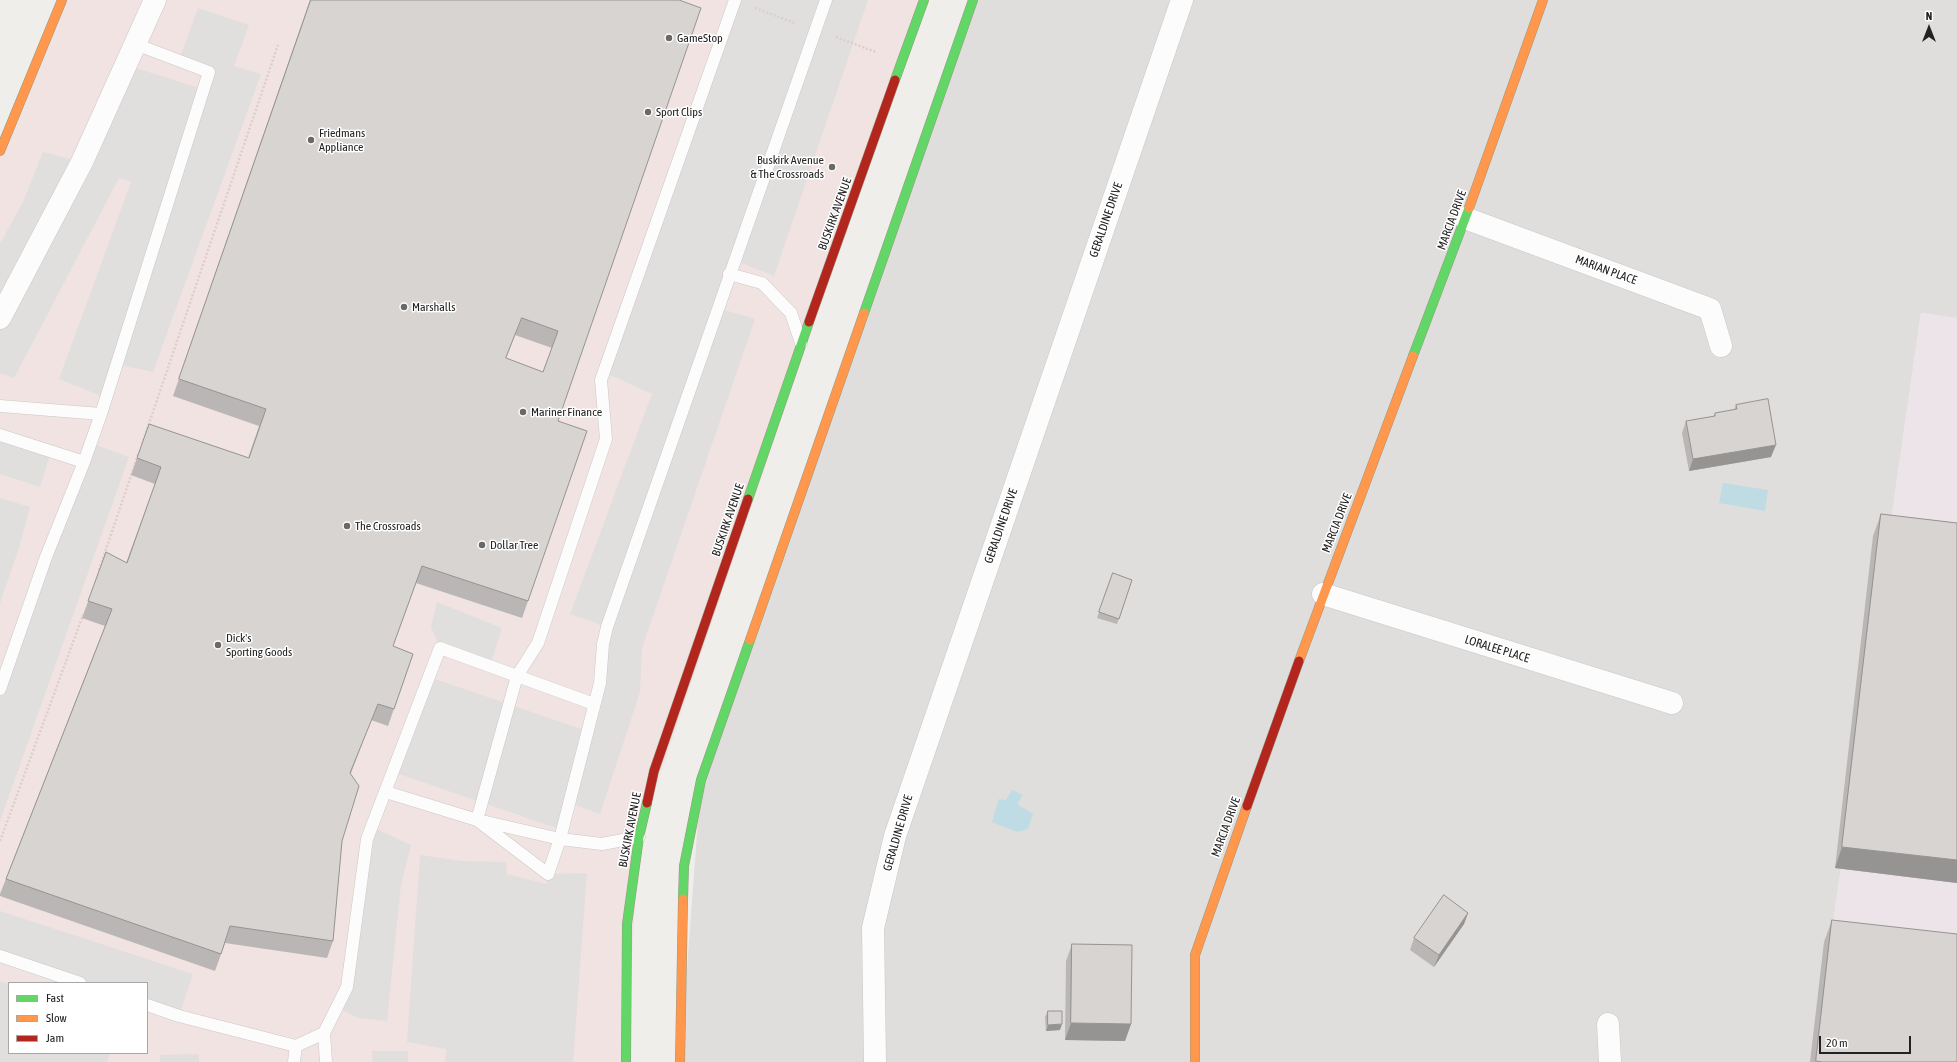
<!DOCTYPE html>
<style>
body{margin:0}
#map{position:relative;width:1957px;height:1062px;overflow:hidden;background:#f0eeeb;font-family:"Asap Condensed",sans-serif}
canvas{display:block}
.legend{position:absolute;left:8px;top:982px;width:140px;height:72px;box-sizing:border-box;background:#fff;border:1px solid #a7a7a7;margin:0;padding:5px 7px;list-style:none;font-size:12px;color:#222}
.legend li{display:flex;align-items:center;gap:8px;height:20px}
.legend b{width:20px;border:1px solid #a7a7a7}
.north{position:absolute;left:1909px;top:8px;width:40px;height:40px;-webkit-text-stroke:3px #fff;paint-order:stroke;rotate:0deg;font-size:11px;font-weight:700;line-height:16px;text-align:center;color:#222}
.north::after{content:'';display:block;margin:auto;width:14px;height:18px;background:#222;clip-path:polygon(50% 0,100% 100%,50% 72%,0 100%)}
.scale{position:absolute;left:1819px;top:1036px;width:92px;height:18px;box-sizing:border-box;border:2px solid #222;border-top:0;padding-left:5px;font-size:12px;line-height:14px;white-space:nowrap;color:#222;-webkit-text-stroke:3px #fff;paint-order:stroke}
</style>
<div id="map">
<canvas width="1957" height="1062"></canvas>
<ul class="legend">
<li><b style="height:5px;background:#63d668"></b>Fast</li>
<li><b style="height:5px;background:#ff974d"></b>Slow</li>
<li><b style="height:5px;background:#b3261e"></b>Jam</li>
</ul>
<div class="north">N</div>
<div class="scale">20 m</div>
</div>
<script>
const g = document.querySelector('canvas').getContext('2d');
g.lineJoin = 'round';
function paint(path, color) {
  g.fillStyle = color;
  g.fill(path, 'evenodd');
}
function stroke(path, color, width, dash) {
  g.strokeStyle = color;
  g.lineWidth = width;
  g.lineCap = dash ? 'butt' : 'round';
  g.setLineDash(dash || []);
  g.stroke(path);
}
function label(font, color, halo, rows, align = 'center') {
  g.font = font + ' "Asap Condensed",sans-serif';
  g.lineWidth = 3;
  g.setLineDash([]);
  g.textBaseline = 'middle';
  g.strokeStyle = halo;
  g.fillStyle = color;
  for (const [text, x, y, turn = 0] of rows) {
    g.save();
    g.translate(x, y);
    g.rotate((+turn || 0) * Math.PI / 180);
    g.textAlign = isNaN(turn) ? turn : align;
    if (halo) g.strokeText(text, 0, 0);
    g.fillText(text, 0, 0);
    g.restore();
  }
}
paint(new Path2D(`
 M973,0H1957V318L1921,313L1813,1062H680L701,780Z`), '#dfdedc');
paint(new Path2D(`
 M62,0H924L639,837L626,1062H0V151ZM9,983H147V1053H9Z`), '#f1e3e1');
paint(new Path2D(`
 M1921,313L1957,318V1062H1813Z`), '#ede4e9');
paint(new Path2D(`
 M735,0H868L774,276L734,260L718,308L755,319L642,648L640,692L600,814L569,803L562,830L393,772L429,677L587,731L607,627L570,614L652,394L604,372Z
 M198,8L249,25L234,66L261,74L153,372L117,364L106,398L59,379L131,182L119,178L14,378L0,373V244L23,202L43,152L82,162L126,65L203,89L208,72L179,61Z
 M0,435L51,452L40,487L0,474Z
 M90,443L129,457L0,821V689Z
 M0,498L30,507L19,548L0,603Z
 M437,602L502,628L490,666L440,648L431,627Z
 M372,827L411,845L401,885L387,1021L358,1018L337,1007Z
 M420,855L462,861L506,862L507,874L547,884L548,874L587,873L573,1062H445L446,1049L407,1042Z
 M0,911L193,974L179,1016L147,1005V983H80L0,956Z
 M0,981L9,984V1053H110L107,1062H0Z
 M372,1051H408V1062H373Z
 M199,1054V1062H160V1055Z`), '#e0dfde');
paint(new Path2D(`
 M1723,483L1768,490L1765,511L1719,503Z
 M1012,790L1023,795L1017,804L1033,814L1028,829L1017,832L992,822L999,799L1006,800Z`), '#bfdbe3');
const lane = new Path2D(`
 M729,274L762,283L791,313L801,343
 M0,406L101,414
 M0,435L84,462
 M0,689L46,557L84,462L101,414L209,72L135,44
 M386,792L477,820L517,676L594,704
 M477,820L548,874L560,839L600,683L603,644L607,627L826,0
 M482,821L560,839L602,844L639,837
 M0,956L80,983
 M147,1005L179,1016L296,1046L324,1033L347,987L367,839L440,648L517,676L538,643L606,439L601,380L735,0
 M324,1033L326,1062
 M294,1062L296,1046`);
const street = new Path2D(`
 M1465,218L1710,309L1721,346
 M0,318L82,162L155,0
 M1323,594L1672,703
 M1608,1024L1610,1062
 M875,1062L873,928L895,836L1182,0`);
const fast = new Path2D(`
 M895,80L924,0
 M864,313L973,0
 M1413,356L1469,208
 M748,499L809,322
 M683,899L684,866L701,780L750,640
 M626,1062L627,924L639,837L647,803`);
const slow = new Path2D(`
 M0,151L62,0
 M1469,208L1543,0
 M750,640L864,313
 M1299,661L1413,356
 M680,1062L683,899
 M1195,1062V955L1247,806`);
const jam = new Path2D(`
 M809,322L895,80
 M647,803L654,771L748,499
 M1247,806L1299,661`);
stroke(lane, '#c9c8c7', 13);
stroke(street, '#c9c8c7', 23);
stroke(fast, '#999a82', 10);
stroke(slow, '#999a82', 10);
stroke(jam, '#999a82', 10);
stroke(new Path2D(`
 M755,8L795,23
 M836,37L876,52
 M142,444L278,45
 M99,570L139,452
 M0,841L83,615`), '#dccecd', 2.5, [2, 2]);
stroke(lane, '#fdfcfc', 12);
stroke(street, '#fdfcfc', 22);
stroke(fast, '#63d668', 9);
stroke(slow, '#ff974d', 9);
stroke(jam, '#b3261e', 9);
paint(new Path2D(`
 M310,0H679L558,421L528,601L522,618L416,583L393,646L413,654L388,726L371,720L351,773L342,841L333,941L327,958L225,943L215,971L0,896V894L105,626L82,618L106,552L126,563L155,484L131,475L149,424L248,458L259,426L173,396ZM515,335L552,348L543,372L506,359Z
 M1736,405L1771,457L1689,471L1682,433L1686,421L1713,417L1715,413L1734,410Z
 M1881,514L1957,523V883L1835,868L1873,536Z
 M1113,573L1132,580L1117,624L1097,618Z
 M1468,913L1464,924L1434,967L1410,950L1414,938Z
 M1832,920L1957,1062H1810L1824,942Z
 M1072,944L1131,1024L1125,1041L1065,1040L1066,961Z
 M1048,1011L1060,1030L1046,1031L1045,1017Z`), '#b9b6b5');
paint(new Path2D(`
 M1776,445L1771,457L1689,471L1693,459Z
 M1842,847L1957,860V883L1835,868Z
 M1468,913L1464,924L1434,967L1439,955Z
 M1071,1023L1131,1024L1125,1041L1065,1040Z
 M1062,1024L1060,1030L1046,1031L1048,1025Z`), '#969493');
const building = new Path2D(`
 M311,0H679L701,8L558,421L587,431L528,601L422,566L393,646L413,654L394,709L378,704L350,773L359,786L342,841L333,941L230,926L221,954L6,879L112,609L88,601L106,552L127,563L161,467L137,458L149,424L249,458L266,409L179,379ZM522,318L558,331L543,372L506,358Z
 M1768,399L1776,445L1693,459L1686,421L1715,416V413L1737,409L1736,405Z
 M1881,514L1957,523V860L1842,847Z
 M1113,573L1132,580L1119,619L1099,612Z
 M1444,895L1468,913L1439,955L1414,938Z
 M1832,920L1957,934V1062H1822L1816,1061Z
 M1072,944L1132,945L1131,1024L1071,1023Z
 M1048,1011H1062V1024L1048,1025Z`);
paint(building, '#d7d4d2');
stroke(building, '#969493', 1);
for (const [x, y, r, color] of [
 [669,38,4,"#6a6968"],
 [648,112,4,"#6a6968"],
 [311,140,4,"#6a6968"],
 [832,167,4,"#6a6968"],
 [404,307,4,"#6a6968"],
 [523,412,4,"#6a6968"],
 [347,526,4,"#6a6968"],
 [482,545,4,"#6a6968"],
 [218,645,4,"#6a6968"]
]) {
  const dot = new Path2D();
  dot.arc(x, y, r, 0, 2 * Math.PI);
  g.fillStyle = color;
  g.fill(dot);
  stroke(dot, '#fff', 1.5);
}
label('12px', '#222', '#fff', [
 ["GameStop",677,38],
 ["Sport Clips",656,112],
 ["Friedmans",319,133],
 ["Appliance",319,147],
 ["Buskirk Avenue",824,160,"right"],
 ["& The Crossroads",824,174,"right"],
 ["Marshalls",412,307],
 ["Mariner Finance",531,412],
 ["The Crossroads",355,526],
 ["Dollar Tree",490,545],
 ["Dick's",226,638],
 ["Sporting Goods",226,652]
], 'left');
label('12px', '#222', '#fff', [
 ["BUSKIRK AVENUE",835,214,-70],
 ["GERALDINE DRIVE",1106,220,-71],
 ["MARCIA DRIVE",1452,220,-70],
 ["MARIAN PLACE",1606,270,20],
 ["BUSKIRK AVENUE",728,520,-71],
 ["MARCIA DRIVE",1337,523,-69],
 ["GERALDINE DRIVE",1001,526,-71],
 ["LORALEE PLACE",1497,649,17],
 ["MARCIA DRIVE",1226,827,-70],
 ["BUSKIRK AVENUE",630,830,-79],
 ["GERALDINE DRIVE",898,833,-74]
]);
</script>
